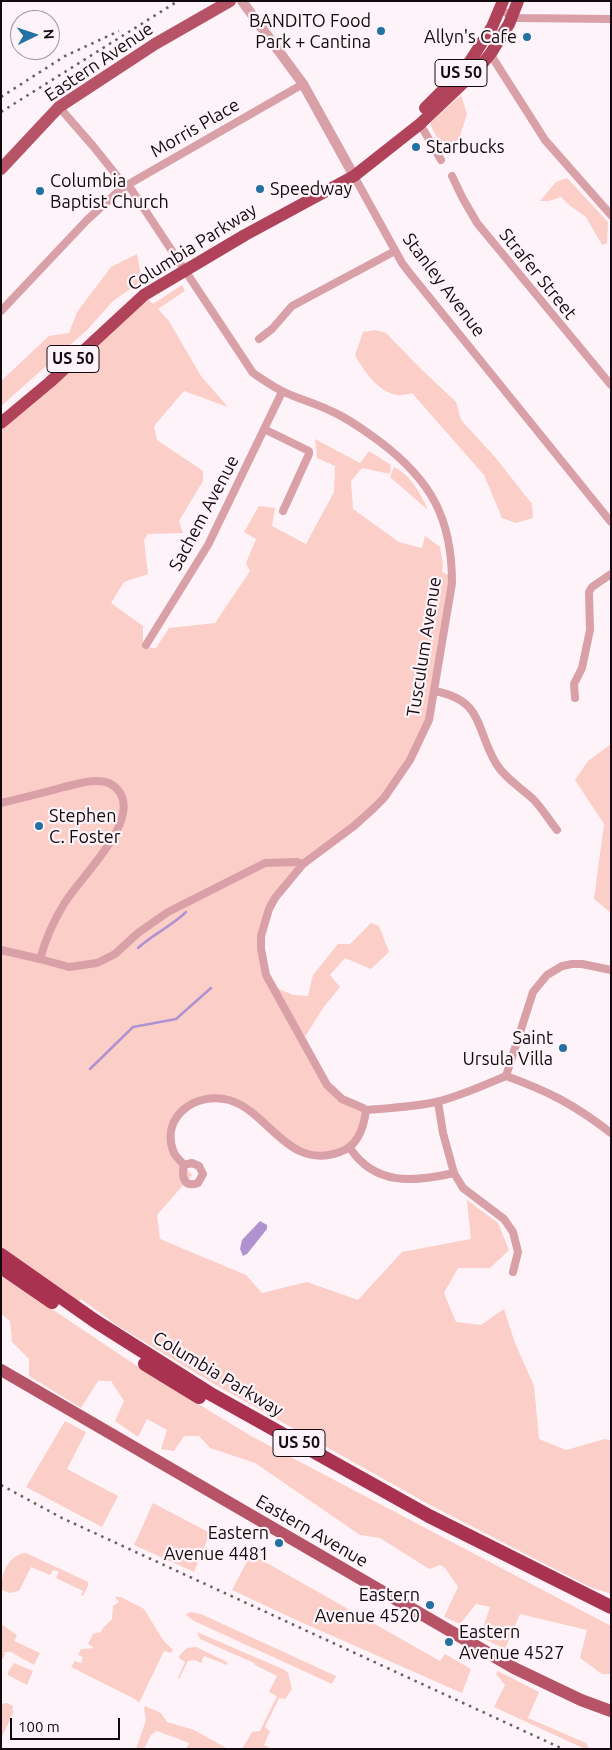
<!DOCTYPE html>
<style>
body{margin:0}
#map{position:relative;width:612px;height:1750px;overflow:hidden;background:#fef3f8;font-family:Ubuntu,sans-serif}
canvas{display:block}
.frame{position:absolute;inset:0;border:2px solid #120a0e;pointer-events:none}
.north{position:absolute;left:10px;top:10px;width:50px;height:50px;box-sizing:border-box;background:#fef3f8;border:1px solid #a0969a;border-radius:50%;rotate:86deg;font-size:14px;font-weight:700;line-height:20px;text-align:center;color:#120a0e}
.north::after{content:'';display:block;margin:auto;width:18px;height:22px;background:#2371a3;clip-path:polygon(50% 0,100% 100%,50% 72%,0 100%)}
.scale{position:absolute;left:10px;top:1718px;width:110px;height:22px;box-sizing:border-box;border:2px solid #120a0e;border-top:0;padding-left:6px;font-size:15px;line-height:18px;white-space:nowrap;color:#120a0e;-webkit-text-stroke:4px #fef3f8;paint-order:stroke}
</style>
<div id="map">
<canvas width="612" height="1750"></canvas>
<div class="frame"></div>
<div class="north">N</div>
<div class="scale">100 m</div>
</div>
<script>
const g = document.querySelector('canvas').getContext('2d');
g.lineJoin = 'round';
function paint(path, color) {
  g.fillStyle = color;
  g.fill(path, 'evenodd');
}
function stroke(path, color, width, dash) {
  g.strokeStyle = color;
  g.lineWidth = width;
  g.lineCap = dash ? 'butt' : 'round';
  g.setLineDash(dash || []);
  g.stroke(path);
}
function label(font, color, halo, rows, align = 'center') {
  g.font = font + ' Ubuntu,sans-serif';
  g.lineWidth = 4.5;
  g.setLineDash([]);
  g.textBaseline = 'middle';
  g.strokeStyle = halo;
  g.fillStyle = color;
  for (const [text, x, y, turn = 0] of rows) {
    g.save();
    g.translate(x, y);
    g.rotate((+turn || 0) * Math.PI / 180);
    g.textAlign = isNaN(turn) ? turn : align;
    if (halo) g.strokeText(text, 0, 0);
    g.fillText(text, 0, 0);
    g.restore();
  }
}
paint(new Path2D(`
 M461,95L467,114L459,139L445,153L431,126V122Z
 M567,178L608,222L607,243L602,245L586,217L569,205L561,197L549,201H540L556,182Z
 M137,254L142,281L113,301L87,330L1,406V381L49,336L69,333L77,312L111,267Z
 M182,285L185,291L158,309L169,321L201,376L228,407L184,391L154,426L157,440L203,471V481L179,521L183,533L148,534L144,540L148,574L124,582L111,603L143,626V647L156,648L169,628L215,623L250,571L246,563L256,539L244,532L259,506L275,508L272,526L306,544L334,492L335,466L317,458L315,439L360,463L369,451L391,465L390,474L362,468L351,481L353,509L399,542L422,548L425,536L440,547L443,564L442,572L452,577L429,720L384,798L303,864L275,898L261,936L263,963L327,1085L363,1108V1127L340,1152L303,1153L252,1112L226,1099L186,1106L172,1129L174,1154L192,1175L157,1215L160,1239L246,1275L262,1293L307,1282L358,1300L402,1252L471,1239L467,1200L498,1223L509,1250L490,1268H458L444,1293L456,1322L481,1325L504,1309L515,1343L534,1386L539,1439L566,1450L605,1439L611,1441V1594L590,1587L430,1505L214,1384L118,1326L81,1299L74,1306L1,1255V423L144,295L153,304Z
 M375,330L386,333L419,367L456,402L461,420L495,457L532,504L533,518L516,523L502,518L484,475L412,393C408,394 401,396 397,395C378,392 364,371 355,355L363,332Z
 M394,467C410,474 421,494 428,510L390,477Z
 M611,744V913L594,899L604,824L575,780L588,761Z
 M371,923L379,926L389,952L371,969L345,958L330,975L340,987L323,1008L305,1037L277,988L293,995L308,996L313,975L338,944H350Z
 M1,1275L152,1376L251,1436L611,1626V1674H602L580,1658L587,1630L520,1614L505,1649L480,1637L490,1607L476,1604L460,1624L444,1617L458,1587L445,1568L440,1565L429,1569L380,1538L360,1535L255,1463L210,1448L199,1436H184L174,1451L161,1449L167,1430L147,1419L138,1437L115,1421L124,1401L111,1381H98L81,1408L29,1376V1359L12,1342L10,1321L1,1314Z
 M65,1421L86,1432L67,1469L118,1496L102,1527L26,1487Z
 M153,1503L210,1533L194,1572L134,1545Z
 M26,1553L88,1582V1586L83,1596L81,1595L83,1591L56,1578L59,1572L53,1570L50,1575L31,1567L19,1591L10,1593L2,1590L1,1592C1,1575 7,1555 26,1553Z
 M251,1554L440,1661L445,1654L471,1669L462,1693L294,1619L232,1590Z
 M115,1597H121L144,1609L163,1640L173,1650L171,1653L164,1651L139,1703L135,1699L71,1667L75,1661L81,1663L83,1657L78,1655L81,1649L94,1648L88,1644L93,1634L101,1632L103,1628L112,1619L113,1606L119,1602Z
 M192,1612L201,1614L336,1676L332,1684L194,1621L185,1614Z
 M1,1624L17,1635L14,1641L40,1653L34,1665L11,1652H5L4,1657L1,1660Z
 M197,1632L285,1670L288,1673L292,1689L285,1699L279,1698L265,1727L270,1731L264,1745L272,1749H242L252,1732L260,1731L277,1696L269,1692L277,1676L255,1665L254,1663L200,1639Z
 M196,1647L227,1662V1665L204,1656L201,1663L195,1660L188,1661L179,1679L178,1678L185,1662L179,1658V1656L187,1648Z
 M14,1663L33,1671L27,1685L8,1675V1672Z
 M498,1671L539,1692L528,1718L586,1743L589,1749H585L494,1707L505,1685L496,1674Z
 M7,1703L13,1706L12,1710L14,1711L1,1739V1704Z
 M145,1706L161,1713L167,1722L194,1730L228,1749H186L189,1743L157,1731L151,1735L144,1749H136L146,1720L144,1709Z`), '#fbcfc7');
paint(new Path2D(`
 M260,1221L267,1225V1229L247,1254L243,1256L240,1249L242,1240Z`), '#b092d0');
stroke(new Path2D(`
 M138,948C153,934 172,926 186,912
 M90,1069L133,1027L176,1019L211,988`), '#b092d0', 2.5);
stroke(new Path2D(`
 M500,10L518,18L611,19
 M489,52L545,140L611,215
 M59,107L93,146L121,181L131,189L253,373C262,379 272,386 282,391C298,399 315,403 331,411C349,419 364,430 379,441C431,480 452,518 452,583L429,720L410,760L384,798L374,808L354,826L303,864L275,898L269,909L261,936V949L266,975L327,1085L342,1099L363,1108L366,1110C390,1108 413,1107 436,1102C458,1097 485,1085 506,1076C548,1091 575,1105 611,1133
 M420,124L441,160
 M354,176L402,263L408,271L611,522
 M452,176L462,197L477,223L611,385
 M1,311L87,220L122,188L303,84
 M259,339L272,329L292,306L395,251
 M264,429L309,451V454L283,511
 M146,645L208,545L282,392
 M434,691C485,700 475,730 497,765C506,779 521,788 533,799C542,808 549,820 557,830
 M575,698L574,684L582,668L590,630L589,592L592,587L611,574
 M1,803C22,798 43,793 64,787C75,785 87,780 98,781C106,781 113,784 118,790C143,820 79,878 64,904C54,920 45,941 40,959L1,950
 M40,959L69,967L97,963L115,954L138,933L168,912L265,863L297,862L303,864
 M506,1076L533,992L547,975L562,966L572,964H582L611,970
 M438,1102L443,1133L454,1173L463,1188L504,1219L513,1232L518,1252L513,1272
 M350,1148C375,1186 414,1182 454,1173
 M192,1163L199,1166L203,1174L198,1183C184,1188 181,1177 184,1165Z
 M184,1165C181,1161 176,1157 174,1153C159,1117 196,1091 229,1100C270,1112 287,1171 340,1152C358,1146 364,1127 366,1110`), '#d9a0a7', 8);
stroke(new Path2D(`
 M242,1L303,84L354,176`), '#d9a0a7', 10);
stroke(new Path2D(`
 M1,169L59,107L155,44L230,1
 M1,1370L514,1668L581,1700L611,1711`), '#b75366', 12);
stroke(new Path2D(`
 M425,108L467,66L492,27L503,1
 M1,423L50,382L144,295L245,235L354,176L420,124L478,69L491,53L509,24L518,1`), '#b0425a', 12);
stroke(new Path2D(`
 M1,1255L95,1321L209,1393L429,1516L611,1607
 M1,1267L52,1302
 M145,1364L199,1397`), '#a8324f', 14);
stroke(new Path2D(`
 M1,97L65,56L119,31
 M1,112L178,1
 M1,1485L62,1518L563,1749`), '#685f64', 2.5, [2.5, 5]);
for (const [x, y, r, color] of [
 [381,31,5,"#2371a3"],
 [527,37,5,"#2371a3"],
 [416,147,5,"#2371a3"],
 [260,189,5,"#2371a3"],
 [40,191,5,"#2371a3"],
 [39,826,5,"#2371a3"],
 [563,1048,5,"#2371a3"],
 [279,1543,5,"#2371a3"],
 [430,1605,5,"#2371a3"],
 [449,1642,5,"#2371a3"]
]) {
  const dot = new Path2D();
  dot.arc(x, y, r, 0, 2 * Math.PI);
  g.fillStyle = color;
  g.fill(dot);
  stroke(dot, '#fef3f8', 2);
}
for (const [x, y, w] of [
 [461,73,52],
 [73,359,52],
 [299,1443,52]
]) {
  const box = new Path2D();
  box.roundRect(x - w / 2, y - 13.5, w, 27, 4);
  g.fillStyle = '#fef3f8';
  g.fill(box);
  stroke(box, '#120a0e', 1);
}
label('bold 16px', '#120a0e', null, [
 ["US 50",461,73],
 ["US 50",73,359],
 ["US 50",299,1443]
]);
label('18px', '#120a0e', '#fef3f8', [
 ["BANDITO Food",371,21],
 ["Park + Cantina",371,42],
 ["Allyn's Cafe",517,37],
 ["Starbucks",426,147,"left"],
 ["Columbia",50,181,"left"],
 ["Baptist Church",50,202,"left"],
 ["Speedway",270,189,"left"],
 ["Stephen",49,816,"left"],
 ["C. Foster",49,837,"left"],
 ["Saint",553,1038],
 ["Ursula Villa",553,1059],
 ["Eastern",269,1533],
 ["Avenue 4481",269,1554],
 ["Eastern",420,1595],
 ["Avenue 4520",420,1616],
 ["Eastern",459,1632,"left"],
 ["Avenue 4527",459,1653,"left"]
], 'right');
label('18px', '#120a0e', '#fef3f8', [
 ["Eastern Avenue",99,62,-34],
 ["Morris Place",195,128,-30],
 ["Columbia Parkway",192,247,-32],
 ["Strafer Street",538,274,51],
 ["Stanley Avenue",444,285,53],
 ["Sachem Avenue",204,513,-62],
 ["Tusculum Avenue",424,647,-81],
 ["Columbia Parkway",218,1374,31],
 ["Eastern Avenue",312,1531,30]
]);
</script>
